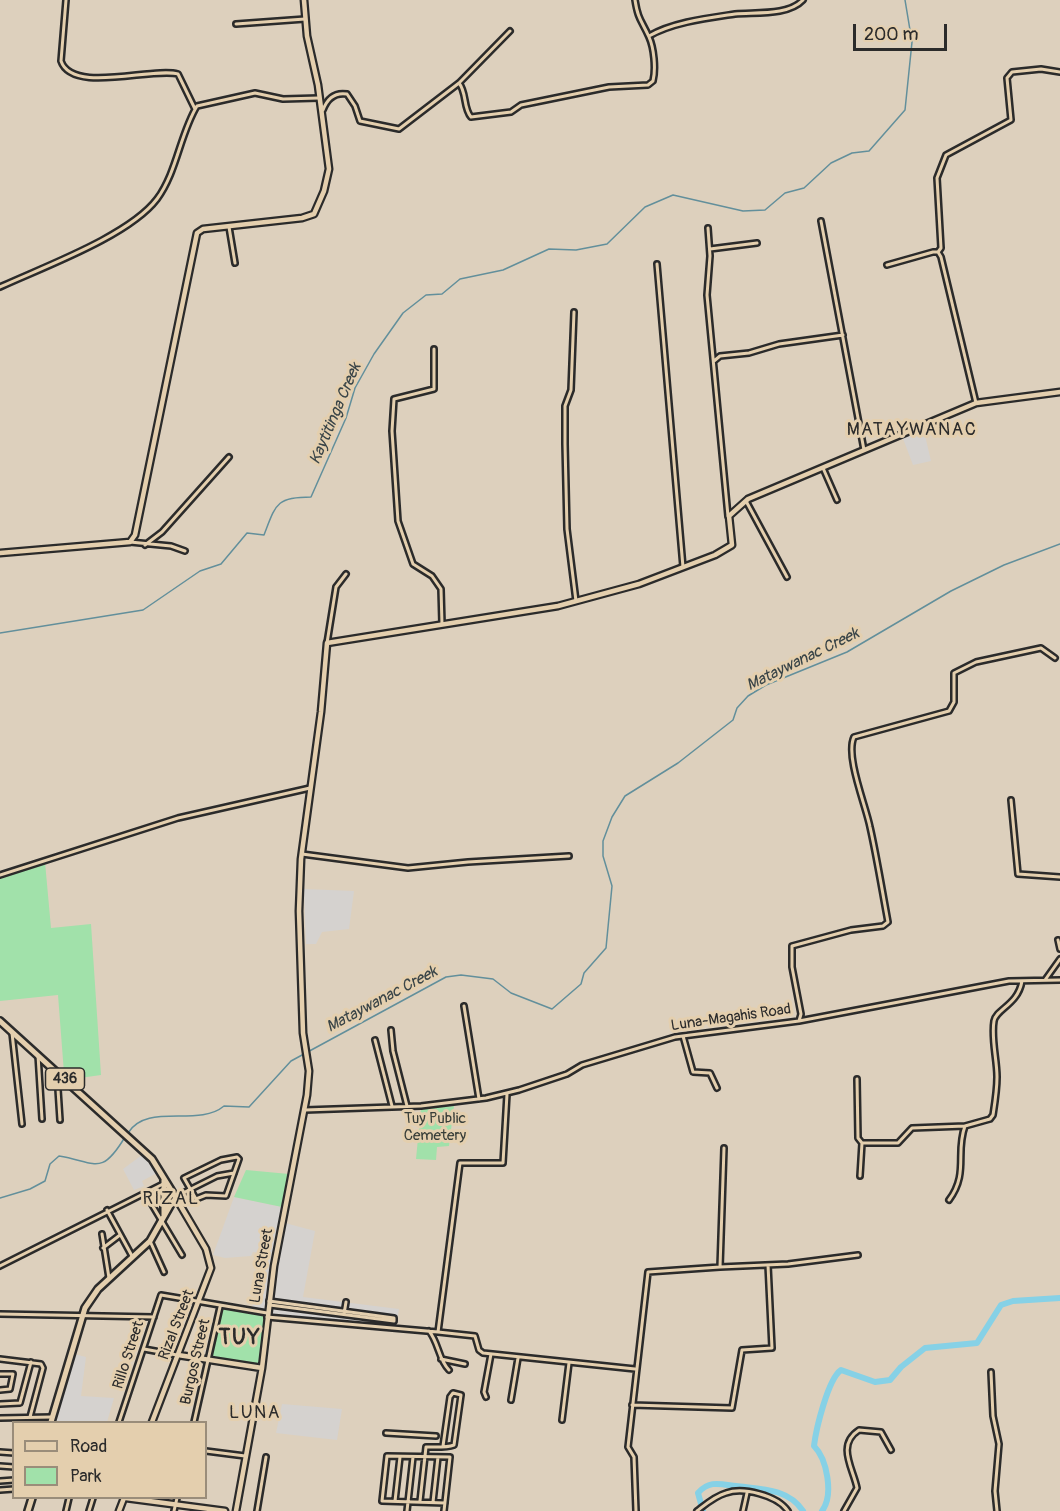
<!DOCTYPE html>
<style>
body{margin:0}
#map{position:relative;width:1060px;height:1511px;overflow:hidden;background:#ddd0bd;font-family:Pangolin,sans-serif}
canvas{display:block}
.legend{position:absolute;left:12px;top:1421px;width:195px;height:78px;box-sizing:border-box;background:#e4cfae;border:2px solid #9a8d7a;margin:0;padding:8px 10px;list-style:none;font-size:18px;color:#2b2b2b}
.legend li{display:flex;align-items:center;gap:12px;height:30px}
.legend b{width:30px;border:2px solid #9a8d7a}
.scale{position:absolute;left:853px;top:24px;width:94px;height:27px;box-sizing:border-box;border:3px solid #2b2b2b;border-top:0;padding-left:8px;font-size:18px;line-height:21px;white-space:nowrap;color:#2b2b2b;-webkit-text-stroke:4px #e4cfae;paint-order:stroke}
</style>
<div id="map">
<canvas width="1060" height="1511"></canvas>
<ul class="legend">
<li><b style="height:8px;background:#e4cfae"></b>Road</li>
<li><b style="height:16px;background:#a1e1aa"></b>Park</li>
</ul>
<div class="scale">200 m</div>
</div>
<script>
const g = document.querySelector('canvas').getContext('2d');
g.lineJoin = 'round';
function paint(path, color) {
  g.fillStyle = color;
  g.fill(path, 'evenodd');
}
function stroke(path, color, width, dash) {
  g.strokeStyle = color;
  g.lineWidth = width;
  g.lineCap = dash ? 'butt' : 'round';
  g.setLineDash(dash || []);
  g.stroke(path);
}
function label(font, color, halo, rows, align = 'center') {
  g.font = font + ' Pangolin,sans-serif';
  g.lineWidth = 6;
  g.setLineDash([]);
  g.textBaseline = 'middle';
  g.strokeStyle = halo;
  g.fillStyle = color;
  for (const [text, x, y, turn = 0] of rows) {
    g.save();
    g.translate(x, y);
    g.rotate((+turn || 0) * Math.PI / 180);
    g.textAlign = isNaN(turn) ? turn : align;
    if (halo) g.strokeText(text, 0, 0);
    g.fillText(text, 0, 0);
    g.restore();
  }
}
paint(new Path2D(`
 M923,427L931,461L913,465L902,436Z
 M304,889L354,891L349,929L322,932L316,944H306Z
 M142,1155L157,1173L142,1181L144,1186L134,1190L123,1169Z
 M234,1197L282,1207L264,1310L252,1309L261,1253L253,1252L251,1256L225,1258L213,1255Z
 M285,1223L315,1231L303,1297L399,1309L396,1327L270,1315Z
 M74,1354L86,1357L81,1396L114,1398L107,1422H56Z
 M282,1404L342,1409L337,1440L276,1433Z`), '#d5d2cf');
paint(new Path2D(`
 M45,862L51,928L91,924L101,1075L73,1079L64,1073L58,995L0,1001V875Z
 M454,1106L449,1146L437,1147L436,1160L416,1159L421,1108Z
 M246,1170L289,1174L282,1207L234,1197Z
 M222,1308L265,1315L260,1366L212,1358Z`), '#a1e1aa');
stroke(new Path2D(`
 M0,633L143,610L200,571L221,564L247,533L264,535C276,504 276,497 311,497L346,418L355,388L374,354L403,313L426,295L442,294L460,279L503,270L549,249L576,250L607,244L645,207L673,195L743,211L765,210L785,193L804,188L831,163L852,153L869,151L905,110L912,42L905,0
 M128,1133C147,1102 198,1128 224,1106L249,1107L291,1061L446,977L461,975L493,979L511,993L552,1009L581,984L584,973L606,948L612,886L603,856V841L612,817L625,796L678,763L733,720L737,708L748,696L766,685L847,652L951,591L1004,565L1060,544
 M0,1198L30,1189L45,1181L50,1164L59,1156C96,1162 101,1177 125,1137`), '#628f9b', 1.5);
stroke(new Path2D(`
 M703,1511L698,1493C709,1480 720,1484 736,1486C760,1489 788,1488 803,1511
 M822,1511C834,1495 827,1459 814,1446C816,1429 828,1379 841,1370L875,1382L890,1380L901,1367L925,1348L977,1343L1001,1305L1013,1301L1060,1298`), '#86d1e6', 6);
const street = new Path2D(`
 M66,0L61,61C72,94 152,67 178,74L195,109
 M236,24L305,19
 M649,36C673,22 708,18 735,14C755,12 788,16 803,0
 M459,83C467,93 463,108 471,117L511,112L521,105L609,87L648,85L653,81C656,69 654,48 649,37C642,21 638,20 635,0
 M323,110C327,99 334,92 347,94L355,106L360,121L399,129L459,83L510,31
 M821,221L864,450
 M229,227L235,263
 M708,228L710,256L707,295L728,516
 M710,249L757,243
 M938,252L941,248L937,178L946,155L1011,120L1007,78L1012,72L1041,69L1060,72
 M657,264L683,567
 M887,265L933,252H938L941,257L976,403
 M0,287C43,267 129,236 157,199C177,172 180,134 197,106L255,93L283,99L319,98
 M574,312L571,390L565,406V444L567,529L576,601
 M434,349V389L394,399L392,431L398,521L413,564L432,576L441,589L442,624
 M714,361L720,356L749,353L779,344L843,335
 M823,468L837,500
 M746,501L787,577
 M130,542L171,546L185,551
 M145,545L162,532L229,457
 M327,643L336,587L346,574
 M1011,800L1018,874L1060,877
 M302,854L408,868L468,862L569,856
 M0,875L178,818L310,788
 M1058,940L1060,949
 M1045,980L1060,959
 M464,1006L479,1099
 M799,1021L801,1014L792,967V946L851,930L883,926L888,922C882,890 877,858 870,827C866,806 845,756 854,737L949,711L954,702V673L976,662L1041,648L1055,658
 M391,1030L393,1051L407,1106
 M12,1033L22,1124
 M683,1036L693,1072L710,1073L717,1088
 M375,1040L392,1106
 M38,1055L42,1119
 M57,1074L60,1120
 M857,1079L858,1138L862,1143
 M305,1110L421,1106L486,1098L519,1090L567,1074L582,1065L675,1037L799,1021L1009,981L1060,980
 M237,1157L239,1159L226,1196L206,1195L196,1199L184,1178L221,1160Z
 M860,1176L862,1143H898L912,1128L965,1126
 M145,1193L182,1255
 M175,1197L217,1176L234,1173
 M949,1200C969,1173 955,1153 965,1126L990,1119L993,1115C995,1102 997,1090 997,1077C997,1059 991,1039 994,1021C996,1009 1018,1005 1022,981
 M107,1210L132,1256
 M102,1234L109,1278
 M150,1241L164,1272
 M103,1248L120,1235
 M0,1266L163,1184
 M720,1267L788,1264L858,1255
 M269,1301L394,1318V1321L270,1305
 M0,1314L154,1317
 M344,1314L346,1302
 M267,1317L438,1332L460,1163H503L507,1094
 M429,1331C439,1343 438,1359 449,1370
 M438,1332L475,1336L479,1350L483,1353L635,1369
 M144,1349L177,1355
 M0,1359L41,1364L43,1368L30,1417
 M441,1359L465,1364
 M991,1372L993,1416L999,1444L995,1491L997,1511
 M0,1374H13L10,1389L0,1390
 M486,1397L484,1392L491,1354
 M511,1400L518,1358
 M0,1404L20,1403L31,1362
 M632,1405L732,1408L742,1350L772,1348L768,1265
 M0,1418L52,1417
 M562,1420L569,1363
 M119,1422L161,1295L267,1313
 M194,1422L220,1307
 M386,1433L436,1436
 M206,1451L245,1456
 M0,1452L14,1453
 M0,1466L14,1467
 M0,1481L14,1480
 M0,1490L14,1489
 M395,1501L400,1457
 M420,1501L426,1447C435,1447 446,1448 454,1445L461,1395L453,1393L450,1397L443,1446
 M433,1502L438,1457
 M66,1511L69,1498
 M89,1511L93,1498
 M174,1511L177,1498
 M257,1511L266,1457
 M407,1511L413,1457
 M444,1511L450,1457L387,1456L382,1501L445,1503
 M636,1511L634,1457L628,1447L648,1272L720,1267L724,1148
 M697,1511C706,1504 715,1496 726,1493C743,1487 777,1495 788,1511
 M743,1511L747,1493
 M844,1511L857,1488C853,1468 836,1445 859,1430L881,1432L891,1450`);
const secondary = new Path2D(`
 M0,553L130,542L135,535L197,233L203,229L302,218L314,214L324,191L329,169L318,85L307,36L304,0
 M178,1355L262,1368
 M152,1422L211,1268L206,1249L176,1198
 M126,1498L225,1511
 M119,1511L124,1498
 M236,1511L262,1368L274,1266L307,1095L309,1071L303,1033L299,911L301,859L321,712L327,643L558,606L639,584L715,555L732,545L729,516L748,499L976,403L1060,392`);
const primary = new Path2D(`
 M0,1021L152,1159L176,1198L171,1204
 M164,1215V1180
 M51,1422L85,1308L98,1289L150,1241L171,1204
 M28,1511L32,1498`);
stroke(street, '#2b2b2b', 8);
stroke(secondary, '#2b2b2b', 9);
stroke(primary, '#2b2b2b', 10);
stroke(street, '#e4cfae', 3);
stroke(secondary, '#e4cfae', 4.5);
stroke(primary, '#e4cfae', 5);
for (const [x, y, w] of [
 [65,1079,39]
]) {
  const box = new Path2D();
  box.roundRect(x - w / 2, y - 11, w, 22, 4.5);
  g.fillStyle = '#e4cfae';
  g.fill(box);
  stroke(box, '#2b2b2b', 1.5);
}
label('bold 14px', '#2b2b2b', null, [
 ["436",65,1079]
]);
label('15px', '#2b2b2b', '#e4cfae', [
 ["Luna-Magahis Road",731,1018,-8],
 ["Luna Street",262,1266,-80],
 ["Rizal Street",177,1325,-69],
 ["Rillo Street",129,1355,-72],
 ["Burgos Street",196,1362,-77]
]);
label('15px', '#373d38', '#e4cfae', [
 ["Tuy Public",435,1119],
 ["Cemetery",435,1136]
]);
label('italic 16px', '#394447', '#e4cfae', [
 ["Kaytitinga Creek",336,414,-67],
 ["Mataywanac Creek",803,660,-26],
 ["Mataywanac Creek",382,1000,-28]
]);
g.letterSpacing = '1.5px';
label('18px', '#2b2b2b', '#e4cfae', [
 ["MATAYWANAC",912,430],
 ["RIZAL",171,1199],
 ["LUNA",255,1413]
]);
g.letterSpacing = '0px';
g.letterSpacing = '1.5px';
label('bold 21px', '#2b2b2b', '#e4cfae', [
 ["TUY",240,1339]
]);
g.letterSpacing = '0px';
</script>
